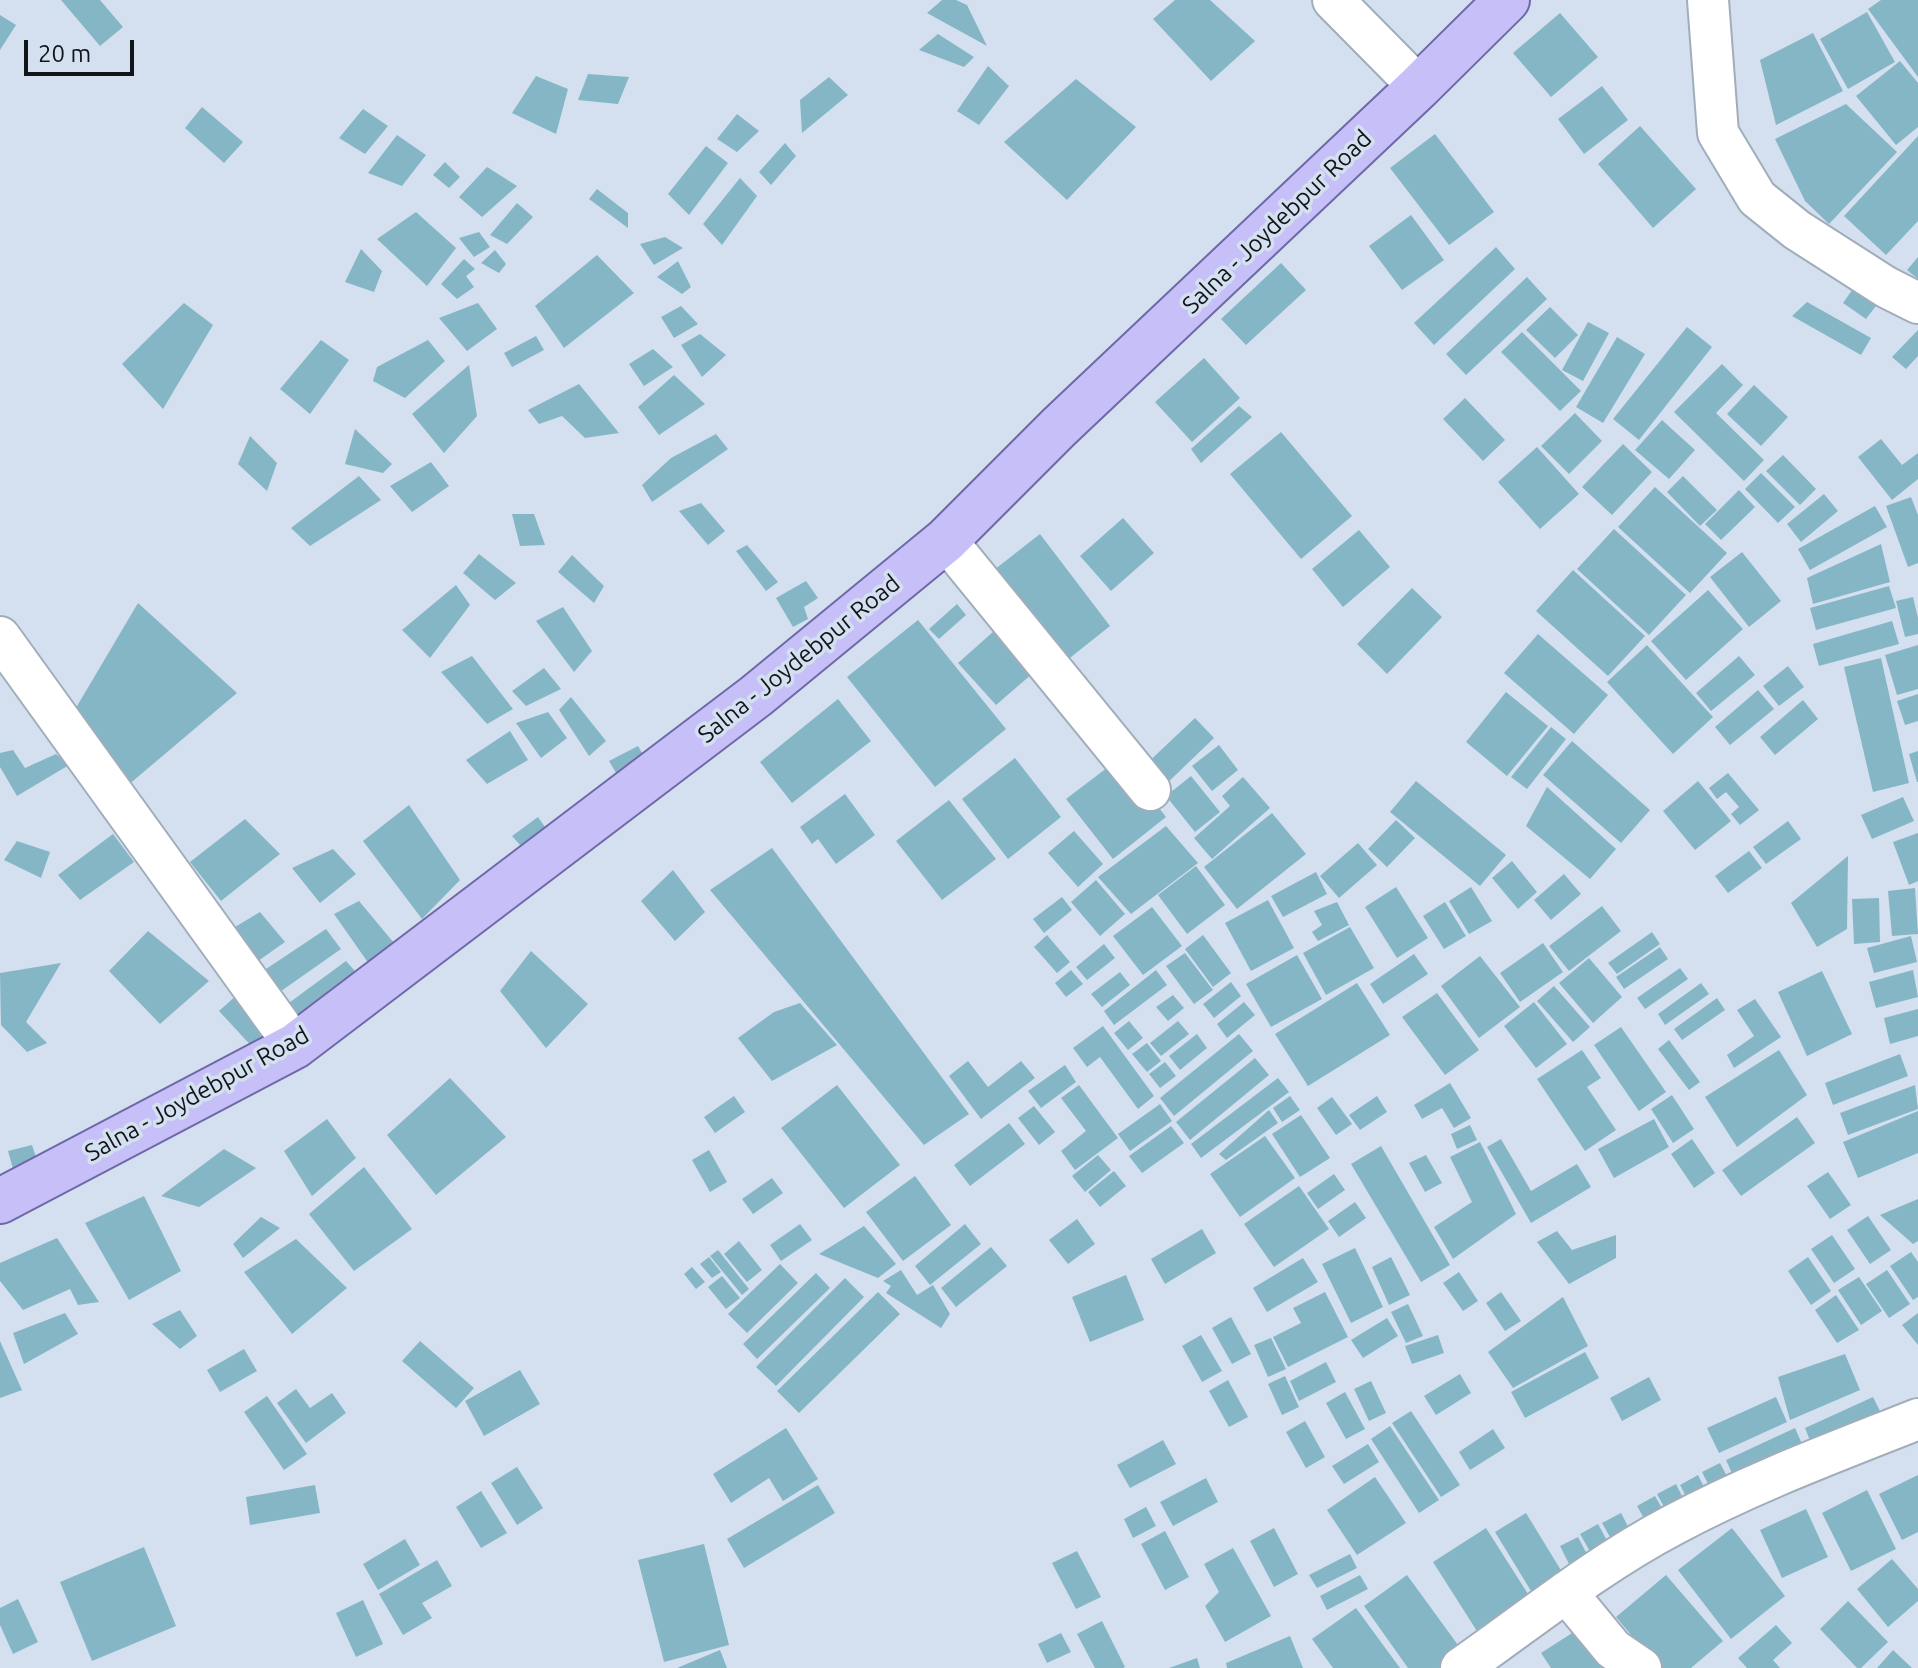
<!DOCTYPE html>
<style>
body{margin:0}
#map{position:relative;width:1918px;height:1668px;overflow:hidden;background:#d4e0ef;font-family:Ubuntu,sans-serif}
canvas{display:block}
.scale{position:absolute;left:24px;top:40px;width:110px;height:36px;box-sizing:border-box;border:4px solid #11151a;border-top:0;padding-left:10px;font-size:24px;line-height:28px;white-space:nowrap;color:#11151a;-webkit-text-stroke:6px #d4e0ef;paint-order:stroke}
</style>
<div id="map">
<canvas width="1918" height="1668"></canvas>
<div class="scale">20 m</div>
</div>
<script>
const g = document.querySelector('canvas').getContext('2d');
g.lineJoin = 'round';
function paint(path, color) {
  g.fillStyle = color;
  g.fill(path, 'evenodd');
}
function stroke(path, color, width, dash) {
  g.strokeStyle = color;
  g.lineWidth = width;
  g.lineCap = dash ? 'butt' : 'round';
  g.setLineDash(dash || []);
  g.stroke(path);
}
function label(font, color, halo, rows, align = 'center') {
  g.font = font + ' Ubuntu,sans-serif';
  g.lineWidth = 7;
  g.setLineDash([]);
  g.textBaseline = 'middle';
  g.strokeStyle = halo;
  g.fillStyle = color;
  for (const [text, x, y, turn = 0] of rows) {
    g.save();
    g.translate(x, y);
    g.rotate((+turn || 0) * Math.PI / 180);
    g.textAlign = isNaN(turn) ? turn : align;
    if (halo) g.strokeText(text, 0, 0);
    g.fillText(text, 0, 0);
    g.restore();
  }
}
paint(new Path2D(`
 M61,0H100L123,27L100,46Z
 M942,0H956L967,5L987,46L927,13Z
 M1175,0H1210L1255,41L1211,81L1153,19Z
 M1881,0H1918V77L1868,9Z
 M1867,12L1895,62L1848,89L1820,39Z
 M1560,13L1598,57L1551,97L1513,53Z
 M0,15L16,25L0,50Z
 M1813,33L1843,91L1776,125L1760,60Z
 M938,34L974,57L964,67L919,50Z
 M1900,61L1918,83V127L1896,145L1856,96Z
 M988,66L1009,86L979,125L957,111Z
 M588,74L629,77L618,104L578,100Z
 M536,76L568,89L556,134L512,113Z
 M829,77L848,95L802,133L800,100Z
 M1076,79L1136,127L1067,200L1004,142Z
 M1602,86L1628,120L1584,154L1558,119Z
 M1846,104L1897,152L1829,224L1805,201L1775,139Z
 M202,107L243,142L224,163L185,128Z
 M363,109L388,126L365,154L339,138Z
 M737,114L759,131L737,152L717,139Z
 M1640,126L1696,189L1653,228L1598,164Z
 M1435,134L1494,212L1449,245L1390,168Z
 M397,135L426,155L402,186L368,173Z
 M1918,136V221L1886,255L1844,216Z
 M785,143L796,156L771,185L759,172Z
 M706,146L728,163L689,215L668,194Z
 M445,162L460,177L449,188L433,175Z
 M487,167L517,186L482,217L459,197Z
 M740,178L757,196L722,245L703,224Z
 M597,189L628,213V228L589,199Z
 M517,203L533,217L507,244L490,235Z
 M416,212L456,248L427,286L377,239Z
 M1411,215L1444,260L1402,290L1369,246Z
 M479,232L490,247L474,257L459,238Z
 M665,237L683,248L654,265L640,244Z
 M1496,247L1515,269L1434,345L1414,323Z
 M361,249L382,271L374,292L345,282Z
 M495,250L506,264L499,273L481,263Z
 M597,255L634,293L564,348L535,306Z
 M1918,257V279L1907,270Z
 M464,259L475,269L466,276L474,287L457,299L441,284Z
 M678,261L691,287L682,294L657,277Z
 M1281,263L1306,290L1246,345L1221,319Z
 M1862,276L1885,294L1866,319L1843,303Z
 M1527,277L1547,299L1466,375L1446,354Z
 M1807,302L1871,338L1861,355L1792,316Z
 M184,303L213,325L163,409L122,364Z
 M478,303L497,329L467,351L439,318Z
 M681,306L698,324L674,338L661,317Z
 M1550,307L1578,335L1555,358L1526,330Z
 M1588,322L1609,333L1583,381L1562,370Z
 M1687,327L1712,347L1639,440L1613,419Z
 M1918,330V356L1906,369L1892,357Z
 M1522,332L1581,391L1560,411L1501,352Z
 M700,334L726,355L702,377L681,345Z
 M536,336L544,350L512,367L504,353Z
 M1617,337L1645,354L1603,423L1576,407Z
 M321,340L349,360L310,414L280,389Z
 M428,340L445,361L405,398L373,381L377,367Z
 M653,349L673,367L644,386L629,364Z
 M1204,358L1240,398L1192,442L1155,402Z
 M1722,364L1743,385L1716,413L1764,460L1744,481L1674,412Z
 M469,365L477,416L444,453L412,414Z
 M674,375L705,404L659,435L638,407Z
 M579,384L619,433L585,438L562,416L539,424L528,410Z
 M1754,385L1788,417L1761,446L1727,414Z
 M1465,398L1505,440L1483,461L1443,419Z
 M1239,406L1252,417L1201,463L1191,449Z
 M1575,413L1602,441L1569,474L1541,446Z
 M1662,420L1695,450L1669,479L1635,450Z
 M355,429L392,464L383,473L345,464Z
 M1281,432L1352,516L1301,559L1230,474Z
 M716,434L728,449L652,502L642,485L671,458Z
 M250,436L277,463L267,491L238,464Z
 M1881,439L1902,465L1918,453V479L1892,500L1858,457Z
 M1623,444L1652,472L1612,515L1582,487Z
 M1537,447L1579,494L1540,529L1498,482Z
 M1783,455L1816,489L1800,505L1766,471Z
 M431,462L449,486L412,512L390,486Z
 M1761,473L1795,507L1778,523L1745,489Z
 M359,476L381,500L310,546L291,528Z
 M1683,476L1717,510L1700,526L1667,492Z
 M1655,487L1727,553L1690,593L1618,527Z
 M1739,490L1755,507L1721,540L1705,524Z
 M1824,494L1838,511L1801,542L1787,524Z
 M1911,497L1918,515V563L1908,567L1886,506Z
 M701,503L725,531L708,545L679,511Z
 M1875,506L1887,527L1810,570L1798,549Z
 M512,514H534L545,545L520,546Z
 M1123,518L1154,553L1111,591L1080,556Z
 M1614,529L1686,595L1649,635L1577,569Z
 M1359,530L1390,567L1343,607L1312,569Z
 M1040,534L1110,626L1056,669L985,577Z
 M1881,544L1890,582L1813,604L1807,578Z
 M747,545L778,582L766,591L736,551Z
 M1742,552L1781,601L1749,627L1710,577Z
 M479,554L516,583L495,600L463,573Z
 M572,555L604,586L594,603L558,572Z
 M1573,570L1645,636L1608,676L1536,611Z
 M806,581L818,598L804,607L808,619L793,627L776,598Z
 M456,585L470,605L430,658L402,630Z
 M1889,586L1896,608L1816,630L1810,608Z
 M1412,588L1442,617L1387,674L1357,644Z
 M1708,590L1743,629L1686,680L1651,641Z
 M1913,597L1918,618V634L1905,637L1896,601Z
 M138,603L237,693L127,786L67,723Z
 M957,604L966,615L939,639L929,629Z
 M563,607L592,651L574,672L536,621Z
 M918,620L1006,729L935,787L847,677Z
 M1892,621L1899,644L1819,666L1813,644Z
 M1002,624L1040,667L996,705L958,663Z
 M1538,634L1608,695L1574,734L1504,673Z
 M1647,645L1713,717L1673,754L1607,682Z
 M1918,645V689L1897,695L1885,655Z
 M472,656L513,709L487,724L441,672Z
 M1739,656L1755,675L1711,711L1696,693Z
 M1881,658L1909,783L1873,792L1844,667Z
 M1788,666L1804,687L1779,706L1763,686Z
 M544,668L561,689L526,706L512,691Z
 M1758,690L1774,709L1730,745L1715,727Z
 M1506,692L1548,726L1507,776L1466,742Z
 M1918,694V721L1905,725L1897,701Z
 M571,697L606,741L589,756L559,710Z
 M838,699L871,741L792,803L760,762Z
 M1803,700L1818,719L1775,755L1760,737Z
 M548,712L567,738L541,758L516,723Z
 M1195,718L1214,738L1162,788L1142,768Z
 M1551,727L1566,739L1527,789L1511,777Z
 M510,731L528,760L487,784L466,760Z
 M1572,741L1650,810L1621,843L1543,775Z
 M1219,745L1238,770L1212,791L1192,766Z
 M638,746L651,768L622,783L609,761Z
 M13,750L25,768L56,754L69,765L17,796L0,767V753Z
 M1918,751V782H1917L1909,754Z
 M1015,758L1061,817L1008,859L962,799Z
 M1120,758L1166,817L1113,859L1066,799Z
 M1728,773L1759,810L1740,825L1731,814L1739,807L1726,792L1717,799L1709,788Z
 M1191,776L1220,812L1195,832L1166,796Z
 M1243,777L1270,808L1212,859L1194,838L1230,806L1222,796Z
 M1416,781L1506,855L1480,886L1390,812Z
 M1698,781L1731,821L1695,850L1663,811Z
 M1547,787L1616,849L1590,879L1526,826Z
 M845,794L875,835L836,864L818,839L812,844L800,827Z
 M1903,797L1914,821L1872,839L1861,815Z
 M949,800L996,859L942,900L896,841Z
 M409,805L460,880L422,919L363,841Z
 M1272,813L1306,854L1237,909L1204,867Z
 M538,817L552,837L527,853L512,836Z
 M245,819L280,854L221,901L190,862Z
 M1396,820L1415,838L1387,867L1368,849Z
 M1788,821L1801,839L1766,864L1753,847Z
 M1166,826L1198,863L1131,914L1098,877Z
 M1074,831L1103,864L1078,887L1048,853Z
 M1918,833V881L1909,885L1893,842Z
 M113,834L134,862L80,900L58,875Z
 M17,841L50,852L41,878L4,860Z
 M1358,843L1377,865L1339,898L1320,876Z
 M772,848L969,1114L924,1145L710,890Z
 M333,849L356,874L320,903L292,868Z
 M1749,851L1762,868L1728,893L1715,876Z
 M1848,856L1847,929L1817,947L1791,903Z
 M1512,861L1537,892L1518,909L1492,878Z
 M1196,866L1225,905L1187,934L1158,895Z
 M673,870L705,912L675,941L641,901Z
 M1316,872L1327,894L1283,917L1271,896Z
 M1564,874L1581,894L1551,920L1534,900Z
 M1096,880L1125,914L1100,936L1071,902Z
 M1396,887L1428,938L1397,958L1365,907Z
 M1471,887L1492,921L1469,934L1449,901Z
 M1915,888L1918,934L1892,936L1888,891Z
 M1062,897L1072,910L1044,933L1033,919Z
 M1879,898L1880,942L1854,944L1852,899Z
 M1268,900L1294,948L1251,971L1225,923Z
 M359,901L399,949L369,964L334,914Z
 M1337,902L1349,925L1318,941L1312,932L1322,925L1314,911Z
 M1445,902L1466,936L1444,949L1423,916Z
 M1602,906L1621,931L1569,971L1549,946Z
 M1152,907L1182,946L1143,975L1113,936Z
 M260,912L285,942L251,966L225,933Z
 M1350,927L1374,968L1326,995L1303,953Z
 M326,929L341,949L274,996L257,975Z
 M148,931L209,981L160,1024L109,971Z
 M1652,932L1660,944L1617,974L1608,963Z
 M1047,935L1070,962L1057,973L1034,947Z
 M1203,935L1231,973L1213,987L1185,949Z
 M1911,936L1917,962L1874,973L1867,948Z
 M1543,943L1563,972L1520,1002L1500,973Z
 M1104,944L1115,958L1087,980L1076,967Z
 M1660,947L1668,959L1624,989L1616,977Z
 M531,951L588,1004L546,1048L500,991Z
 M1185,953L1213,990L1194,1004L1166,966Z
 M1414,954L1428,974L1383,1004L1370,984Z
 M1297,955L1322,999L1271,1027L1246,984Z
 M1480,956L1520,1007L1479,1038L1441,986Z
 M1589,958L1622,997L1593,1023L1559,983Z
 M346,961L363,980L298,1027L282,1008Z
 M61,963L26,1022L47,1043L27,1052L1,1025L0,973Z
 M1680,968L1688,979L1645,1009L1637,998Z
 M1071,970L1083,984L1066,997L1055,983Z
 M1156,970L1167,985L1114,1025L1104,1011Z
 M1913,970L1918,997L1876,1008L1869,982Z
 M1822,971L1852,1034L1807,1056L1778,992Z
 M1120,972L1130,985L1102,1007L1091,994Z
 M1231,982L1241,996L1214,1018L1203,1004Z
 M1357,983L1390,1035L1308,1086L1275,1034Z
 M1701,983L1709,994L1665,1025L1658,1014Z
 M1554,986L1590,1027L1573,1042L1537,1001Z
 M1437,993L1479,1050L1445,1075L1402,1017Z
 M238,994L274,1034L256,1051L219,1011Z
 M1173,995L1184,1008L1168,1021L1156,1007Z
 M1717,998L1725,1010L1682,1040L1674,1029Z
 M1755,999L1781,1037L1734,1068L1727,1055L1754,1036L1737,1010Z
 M1244,1002L1255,1015L1227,1038L1217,1024Z
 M1534,1002L1567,1044L1536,1068L1504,1026Z
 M800,1003L837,1045L772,1081L738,1038L774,1012Z
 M1918,1009V1036L1890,1044L1884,1018Z
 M1129,1021L1143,1038L1128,1050L1114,1033Z
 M1178,1021L1189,1034L1161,1056L1150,1043Z
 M1103,1026L1154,1096L1138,1109L1100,1057L1087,1067L1073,1048Z
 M1621,1027L1666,1092L1639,1111L1594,1045Z
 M1197,1034L1207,1048L1180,1070L1169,1056Z
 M1239,1034L1253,1051L1174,1116L1160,1098Z
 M1669,1040L1700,1082L1689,1090L1658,1049Z
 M1147,1043L1161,1061L1147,1072L1132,1054Z
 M1582,1050L1601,1078L1587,1087L1616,1130L1585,1151L1537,1079Z
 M1779,1050L1807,1095L1737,1147L1705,1097Z
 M1900,1054L1908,1076L1833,1105L1825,1083Z
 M1255,1058L1269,1075L1190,1140L1176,1122Z
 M968,1061L988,1087L1021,1061L1035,1078L981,1119L949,1076Z
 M1165,1062L1176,1076L1160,1088L1149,1074Z
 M1065,1065L1076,1082L1041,1108L1028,1091Z
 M450,1078L506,1137L436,1195L387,1135Z
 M1278,1078L1289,1092L1201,1158L1191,1144Z
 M1450,1083L1471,1118L1454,1128L1442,1108L1422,1119L1414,1105Z
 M837,1085L900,1165L844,1208L781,1128Z
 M1079,1085L1118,1138L1075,1170L1061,1151L1086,1131L1061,1098Z
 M1915,1085L1918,1109L1848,1135L1840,1113Z
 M1672,1095L1694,1129L1673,1143L1651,1109Z
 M734,1096L745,1112L715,1133L704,1117Z
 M1290,1096L1300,1110L1282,1122L1273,1108Z
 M1377,1096L1387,1112L1360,1130L1349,1115Z
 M1332,1097L1352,1124L1336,1135L1317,1108Z
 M1160,1104L1172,1121L1130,1151L1118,1134Z
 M1034,1106L1055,1132L1039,1145L1018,1118Z
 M1269,1110L1278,1123L1226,1160L1219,1154Z
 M1918,1111V1153L1858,1178L1843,1142Z
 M1301,1115L1330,1158L1300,1177L1272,1134Z
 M1797,1117L1815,1143L1741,1196L1722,1170Z
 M327,1119L356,1158L312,1196L284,1151Z
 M1654,1119L1669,1147L1614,1178L1598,1149Z
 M1009,1123L1025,1144L970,1186L954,1165Z
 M1470,1125L1477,1140L1457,1149L1451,1134Z
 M1171,1126L1184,1143L1142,1173L1129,1156Z
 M1265,1136L1295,1178L1240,1217L1210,1174Z
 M1501,1139L1531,1191L1577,1164L1591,1187L1531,1223L1487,1147Z
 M1692,1139L1715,1173L1694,1188L1671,1154Z
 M1480,1142L1516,1214L1453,1259L1434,1227L1472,1202L1450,1157Z
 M32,1145L41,1172L17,1183L8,1151Z
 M1381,1146L1450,1265L1421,1282L1351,1164Z
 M224,1149L256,1168L199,1207L161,1196Z
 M709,1150L727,1182L710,1192L692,1160Z
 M1098,1155L1111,1170L1085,1192L1072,1176Z
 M1426,1155L1442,1183L1425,1192L1409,1163Z
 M364,1167L412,1229L354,1271L309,1214Z
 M1114,1171L1126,1186L1100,1207L1088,1192Z
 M1828,1172L1851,1205L1830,1219L1807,1186Z
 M1334,1174L1345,1190L1318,1209L1307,1193Z
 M915,1176L951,1225L903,1261L866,1212Z
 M772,1178L783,1193L753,1214L742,1199Z
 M1299,1186L1329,1229L1274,1267L1244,1224Z
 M144,1196L181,1271L129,1300L85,1223Z
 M1918,1199V1241L1913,1244L1880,1215Z
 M1355,1202L1366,1218L1339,1237L1328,1221Z
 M1868,1216L1891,1250L1870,1264L1847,1230Z
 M261,1217L280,1228L243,1258L233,1244Z
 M1077,1219L1095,1244L1068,1264L1049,1240Z
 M800,1224L812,1240L781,1261L770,1245Z
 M965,1224L981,1244L930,1285L915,1266Z
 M864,1226L896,1264L878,1278L819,1254Z
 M1202,1229L1216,1253L1165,1284L1151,1259Z
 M1557,1231L1572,1250L1616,1235V1258L1569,1284L1537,1242Z
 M1832,1235L1855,1269L1834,1283L1811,1249Z
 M57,1238L99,1302L78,1305L70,1289L23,1310L0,1281V1263Z
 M296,1239L347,1288L292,1334L244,1272Z
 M739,1241L762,1270L747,1282L724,1254Z
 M991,1247L1007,1266L956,1307L941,1288Z
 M1355,1248L1383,1307L1351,1323L1322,1264Z
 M718,1250L749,1289L742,1295L710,1256Z
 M1911,1252L1918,1262V1297L1913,1300L1890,1266Z
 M709,1257L721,1272L712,1278L700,1264Z
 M1391,1257L1410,1295L1389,1305L1372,1267Z
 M1808,1257L1831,1291L1811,1305L1788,1271Z
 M1303,1258L1318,1282L1267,1312L1253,1288Z
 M780,1264L798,1283L747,1333L728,1314Z
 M692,1267L705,1282L696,1289L684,1274Z
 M901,1270L917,1295L933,1285L950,1314L941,1328L886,1293L891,1286L883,1281Z
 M1887,1270L1910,1304L1889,1318L1866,1284Z
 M1459,1272L1478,1301L1463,1311L1443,1283Z
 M816,1273L830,1288L757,1359L743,1344Z
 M1126,1275L1144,1320L1090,1342L1072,1297Z
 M722,1276L740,1298L726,1309L708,1287Z
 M1859,1277L1882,1311L1861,1325L1838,1290Z
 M845,1278L864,1297L776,1386L756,1367Z
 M878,1292L900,1314L799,1413L777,1391Z
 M1325,1292L1348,1337L1288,1367L1273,1337L1301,1323L1293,1308Z
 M1501,1292L1521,1321L1505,1331L1486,1303Z
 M1836,1295L1859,1330L1837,1343L1815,1310Z
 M1563,1297L1588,1346L1513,1388L1488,1352Z
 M1408,1304L1423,1336L1406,1343L1391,1312Z
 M180,1310L197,1336L180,1349L152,1324Z
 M65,1313L78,1334L24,1364L13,1333Z
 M1918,1313V1345L1902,1325Z
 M1231,1317L1251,1354L1232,1364L1212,1328Z
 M1387,1318L1398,1336L1363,1358L1351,1340Z
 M1201,1335L1222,1371L1202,1382L1182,1346Z
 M1438,1335L1444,1353L1412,1364L1405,1346Z
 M1271,1338L1286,1369L1268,1377L1254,1345Z
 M0,1341L22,1390L0,1398Z
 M420,1341L474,1388L456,1408L402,1361Z
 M244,1349L257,1371L220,1392L207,1370Z
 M1585,1352L1599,1378L1525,1418L1511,1392Z
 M1845,1354L1860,1390L1790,1420L1778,1377Z
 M1326,1362L1336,1382L1299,1401L1290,1381Z
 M520,1370L540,1404L484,1436L465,1401Z
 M1460,1374L1471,1393L1436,1415L1424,1396Z
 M1285,1376L1299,1407L1282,1415L1268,1384Z
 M1649,1377L1661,1400L1622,1421L1610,1398Z
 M1228,1380L1248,1417L1229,1427L1209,1391Z
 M1371,1381L1386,1413L1369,1421L1354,1389Z
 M296,1389L310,1408L332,1393L346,1413L306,1443L277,1403Z
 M1345,1392L1365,1429L1346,1439L1326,1403Z
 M267,1396L307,1454L284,1470L244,1412Z
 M1776,1397L1787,1422L1719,1453L1707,1428Z
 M1873,1397L1885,1421L1815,1453L1805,1428Z
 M1411,1411L1460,1485L1441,1497L1392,1423Z
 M1305,1421L1325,1457L1306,1468L1286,1432Z
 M1390,1426L1439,1500L1419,1513L1371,1439Z
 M786,1428L818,1479L783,1501L769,1478L731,1503L713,1474Z
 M1795,1428L1806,1453L1737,1484L1726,1460Z
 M1493,1429L1505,1448L1470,1470L1459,1452Z
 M1163,1440L1176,1464L1130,1488L1117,1465Z
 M1368,1444L1379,1462L1344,1484L1332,1466Z
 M1720,1463L1731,1484L1713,1494L1702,1472Z
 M517,1467L543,1508L517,1525L491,1483Z
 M1698,1475L1709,1497L1691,1506L1680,1485Z
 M1918,1475V1532L1902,1540L1879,1494Z
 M1375,1477L1406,1523L1357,1555L1327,1510Z
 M1206,1478L1218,1502L1173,1526L1160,1502Z
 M1676,1484L1687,1506L1669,1516L1657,1494Z
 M315,1485L320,1513L250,1525L246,1497Z
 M818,1485L835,1513L744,1568L727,1539Z
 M1867,1490L1896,1549L1851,1571L1822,1513Z
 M481,1491L507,1533L481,1548L456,1507Z
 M1655,1496L1667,1517L1649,1527L1637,1506Z
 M1146,1507L1156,1526L1133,1538L1124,1519Z
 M1806,1509L1828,1557L1782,1578L1760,1530Z
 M1526,1513L1570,1585L1539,1604L1495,1532Z
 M1621,1513L1632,1534L1614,1544L1602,1523Z
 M1598,1524L1610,1546L1592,1555L1580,1534Z
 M1274,1528L1298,1574L1274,1587L1250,1541Z
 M1486,1528L1535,1605L1482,1639L1433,1562Z
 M1732,1528L1785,1596L1731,1639L1678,1570Z
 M1165,1531L1189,1577L1165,1590L1141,1544Z
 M1578,1537L1589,1558L1571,1568L1560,1546Z
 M405,1539L420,1565L378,1590L363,1564Z
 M704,1544L729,1645L664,1662L638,1560Z
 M144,1547L176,1626L92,1661L60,1582Z
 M1233,1548L1271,1616L1225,1642L1205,1606L1219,1592L1204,1564Z
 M1077,1551L1101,1597L1076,1609L1052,1563Z
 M1350,1554L1357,1568L1317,1588L1309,1575Z
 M1892,1559L1918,1589V1601L1888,1627L1857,1589Z
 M437,1560L452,1586L422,1603L432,1618L403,1635L379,1594Z
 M1360,1575L1368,1589L1327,1610L1320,1596Z
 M1407,1575L1466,1656L1449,1668H1408L1364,1606Z
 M1666,1575L1723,1641L1691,1668H1659L1616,1617Z
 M18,1599L38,1642L13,1654L0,1625V1608Z
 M363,1600L383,1644L356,1657L336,1613Z
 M1848,1601L1888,1642L1861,1668H1857L1820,1629Z
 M1356,1608L1400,1668H1333L1312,1639Z
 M1102,1621L1125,1667L1123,1668H1095L1077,1634Z
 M1776,1625L1792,1643L1773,1660L1780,1668H1747L1738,1658Z
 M1583,1626L1611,1668H1551L1541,1653Z
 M1061,1633L1071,1652L1047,1663L1038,1644Z
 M1290,1636L1303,1668H1227L1226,1663Z
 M720,1650L727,1668H677Z
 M1893,1650L1912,1668H1877Z
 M1197,1658L1200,1668H1169Z`), '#85b6c6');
const minor = new Path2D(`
 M1333,0L1419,87
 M1708,0L1718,133L1757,198L1797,230L1886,287L1918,303
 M946,540L1150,790
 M0,637L295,1046
 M1566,1592L1613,1649L1641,1668
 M1461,1668C1531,1619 1597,1565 1673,1525C1751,1483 1835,1452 1918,1419`);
const major = new Path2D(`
 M0,1201L295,1046L756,696L946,540L1059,427L1419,87L1507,0`);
stroke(minor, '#a1adbb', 44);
stroke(major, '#6e68a8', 48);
stroke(minor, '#fff', 40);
stroke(major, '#c6bff8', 44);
label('24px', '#11151a', '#d4e0ef', [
 ["Salna - Joydebpur Road",1277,222,-44],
 ["Salna - Joydebpur Road",799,659,-39],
 ["Salna - Joydebpur Road",197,1094,-29]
]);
</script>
